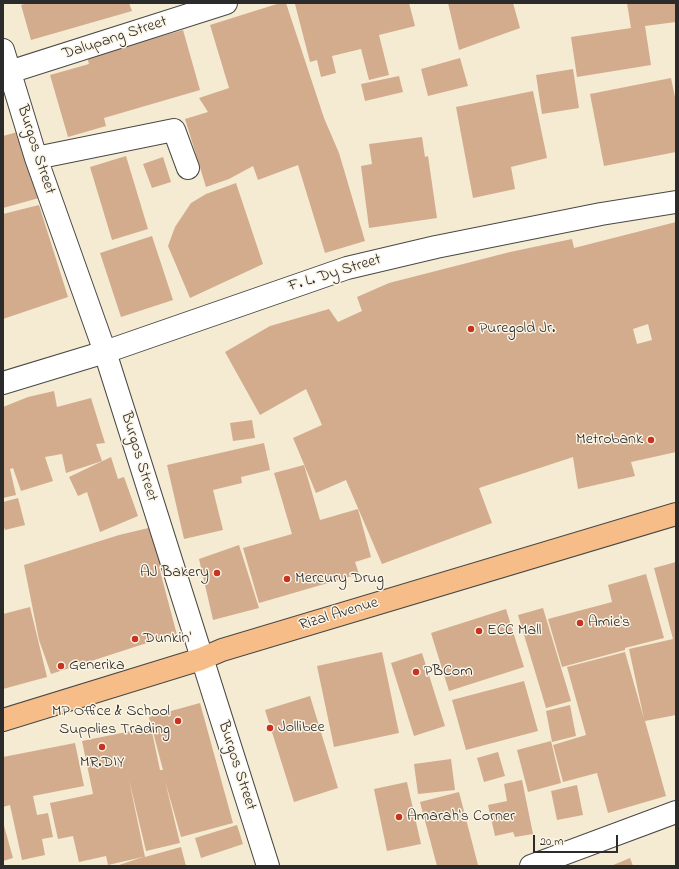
<!DOCTYPE html>
<style>
body{margin:0}
#map{position:relative;width:679px;height:869px;overflow:hidden;background:#f4ebd2;font-family:"Indie Flower",sans-serif}
canvas{display:block}
.frame{position:absolute;inset:0;border:4px solid #2b2b2b;pointer-events:none}
.scale{position:absolute;left:533px;top:835px;width:85px;height:18px;box-sizing:border-box;border:2px solid #2b2b2b;border-top:0;padding-left:5px;font-size:12px;line-height:14px;white-space:nowrap;color:#2b2b2b;-webkit-text-stroke:3px #fcf5e5;paint-order:stroke}
</style>
<div id="map">
<canvas width="679" height="869"></canvas>
<div class="frame"></div>
<div class="scale">20 m</div>
</div>
<script>
const g = document.querySelector('canvas').getContext('2d');
g.lineJoin = 'round';
function paint(path, color) {
  g.fillStyle = color;
  g.fill(path, 'evenodd');
}
function stroke(path, color, width, dash) {
  g.strokeStyle = color;
  g.lineWidth = width;
  g.lineCap = dash ? 'butt' : 'round';
  g.setLineDash(dash || []);
  g.stroke(path);
}
function label(font, color, halo, rows, align = 'center') {
  g.font = font + ' "Indie Flower",sans-serif';
  g.lineWidth = 3;
  g.setLineDash([]);
  g.textBaseline = 'middle';
  g.strokeStyle = halo;
  g.fillStyle = color;
  for (const [text, x, y, turn = 0] of rows) {
    g.save();
    g.translate(x, y);
    g.rotate((+turn || 0) * Math.PI / 180);
    g.textAlign = isNaN(turn) ? turn : align;
    if (halo) g.strokeText(text, 0, 0);
    g.fillText(text, 0, 0);
    g.restore();
  }
}
paint(new Path2D(`
 M27,3H129L132,11L31,40L21,5Z
 M280,3H286L324,118L339,153L365,241L325,253L298,165L258,180L253,166L229,179L206,187L185,119L208,112L199,98L229,88L210,25Z
 M298,3H409L415,26L379,35L389,75L369,80L361,49L332,56L336,73L321,77L317,60L310,62L295,4Z
 M448,3H513L520,28L459,50Z
 M627,3H676V22L645,26L651,65L577,77L571,37L631,28Z
 M183,30L200,90L104,118L106,126L68,137L50,75L89,64L87,57Z
 M460,58L468,86L428,96L421,69Z
 M573,69L579,108L542,114L536,75Z
 M399,76L403,92L365,101L361,84Z
 M671,78L676,102V152L604,166L590,94Z
 M533,91L547,158L511,167L515,189L473,198L456,107Z
 M21,131L39,198L3,208V136Z
 M422,137L425,157L428,156L437,218L369,228L361,166L372,164L369,144Z
 M126,156L148,229L112,240L90,167Z
 M163,157L171,182L152,188L143,164Z
 M236,183L263,264L190,298L168,246L175,227L191,203L206,194Z
 M39,205L68,297L3,319V214Z
 M676,222V452L631,462L635,476L578,489L573,457L479,488L492,523L382,564L346,480L316,493L293,438L322,425L306,389L260,415L225,352L270,326L329,309L338,322L362,311L357,297L389,283L510,252L572,239L574,248ZM648,324L652,340L637,344L633,329Z
 M152,236L173,300L121,317L100,253Z
 M54,391L57,407L91,398L105,443L96,444L102,461L66,473L62,454L45,457L53,481L21,491L13,468L10,469L16,495L3,498V407L28,397Z
 M252,420L255,438L233,441L230,423Z
 M264,443L270,470L241,477L242,483L213,490L223,530L184,539L167,465Z
 M111,457L118,479L124,477L138,516L100,532L87,492L78,496L69,477Z
 M304,465L320,520L358,509L371,557L355,562L359,574L259,603L243,548L292,534L274,473Z
 M18,498L25,525L5,530L3,524V502Z
 M157,526L166,565L159,567L177,635L150,642L51,674L39,640L24,565L119,535Z
 M239,545L259,608L213,620L199,559Z
 M676,562V715L645,721L666,796L608,813L597,773L563,782L553,745L586,735L567,667L625,652L644,719L629,649L673,639L654,568Z
 M646,574L664,638L625,648V650L562,667L548,619L612,602L608,585Z
 M30,607L47,677L3,689V614Z
 M543,608L571,701L546,708L518,615Z
 M506,609L524,667L449,691L431,633Z
 M382,652L399,733L334,747L317,666Z
 M422,653L445,726L414,736L391,663Z
 M524,681L538,731L466,750L452,700Z
 M310,696L338,788L294,802L265,710Z
 M200,703L233,823L181,837L165,781L180,843L146,851L129,780L145,857L181,847L186,866H116L143,857L108,865L106,856L79,862L73,836L58,839L50,803L93,794L82,741L151,727L149,717ZM152,732H153L163,770H160Z
 M570,705L576,736L552,742L546,711Z
 M551,741L561,783L528,792L517,750Z
 M75,743L84,786L33,796L37,815L48,813L53,837L42,839L45,855L22,860L10,805L3,807V757Z
 M498,752L505,776L484,782L477,758Z
 M451,759L455,790L418,794L414,764Z
 M522,780L533,834L515,837L513,832L495,836L488,805L507,801L504,784Z
 M407,782L421,844L387,851L374,789Z
 M577,785L583,815L557,820L551,791Z
 M459,792L478,865L437,866L420,802Z
 M3,822L13,858L3,861Z
 M237,825L243,844L201,858L195,838Z
 M630,858L633,866H611Z`), '#d3ac8e');
const minor = new Path2D(`
 M3,50L36,158L105,352L268,866
 M3,74L226,3
 M36,158L174,130L188,168
 M3,383L105,352L347,268L436,247L601,214L676,202
 M531,866L676,812`);
const major = new Path2D(`
 M3,720L201,659L222,650L676,514`);
stroke(minor, '#494844', 24);
stroke(major, '#494844', 24);
stroke(minor, '#fff', 22);
stroke(major, '#f7bd88', 22);
for (const [x, y, r, color] of [
 [471,329,4,"#c8321e"],
 [651,440,4,"#c8321e"],
 [217,573,4,"#c8321e"],
 [287,579,4,"#c8321e"],
 [580,623,4,"#c8321e"],
 [479,631,4,"#c8321e"],
 [135,639,4,"#c8321e"],
 [61,666,4,"#c8321e"],
 [416,672,4,"#c8321e"],
 [178,721,4,"#c8321e"],
 [270,728,4,"#c8321e"],
 [102,747,4,"#c8321e"],
 [399,817,4,"#c8321e"]
]) {
  const dot = new Path2D();
  dot.arc(x, y, r, 0, 2 * Math.PI);
  g.fillStyle = color;
  g.fill(dot);
  stroke(dot, '#fcf5e5', 1.5);
}
label('16px', '#2b2b2b', '#fcf5e5', [
 ["Dalupang Street",115,39,-18],
 ["Burgos Street",35,150,72],
 ["F. L. Dy Street",335,274,-17],
 ["Burgos Street",138,457,73],
 ["Rizal Avenue",339,615,-17],
 ["Burgos Street",236,766,72]
]);
label('16px', '#2b2b2b', '#fcf5e5', [
 ["Puregold Jr.",479,329],
 ["Metrobank",643,440,"right"],
 ["AJ Bakery",209,573,"right"],
 ["Mercury Drug",295,579],
 ["Amie's",588,623],
 ["ECC Mall",487,631],
 ["Dunkin'",143,639],
 ["Generika",69,666],
 ["PBCom",424,672],
 ["MP Office & School",170,712,"right"],
 ["Supplies Trading",170,730,"right"],
 ["Jollibee",278,728],
 ["MR.DIY",102,763,"center"],
 ["Amarah's Corner",407,817]
], 'left');
</script>
